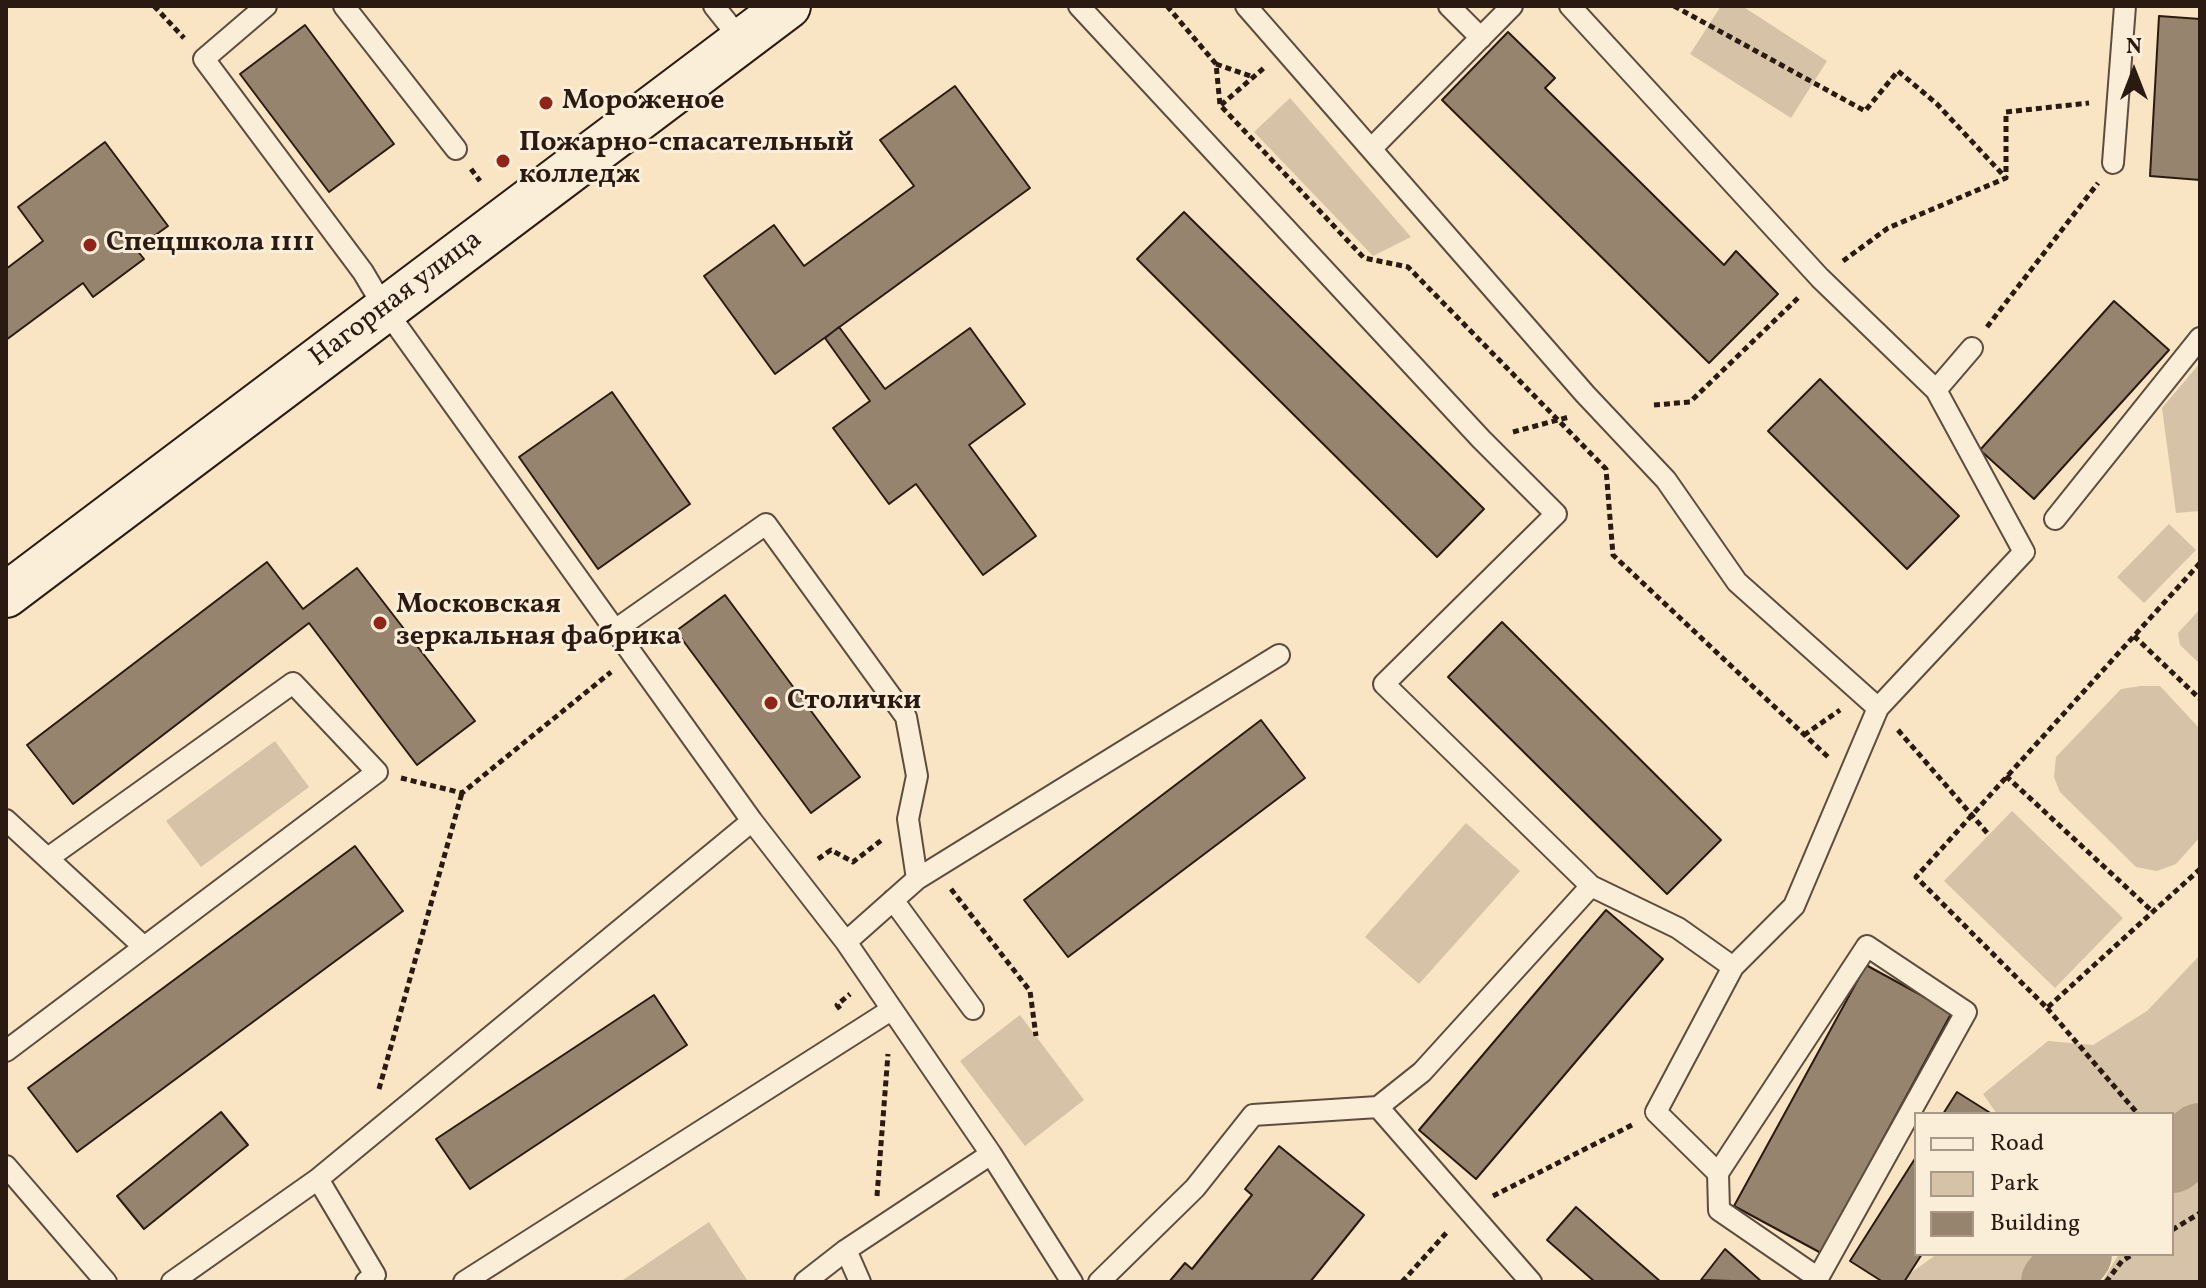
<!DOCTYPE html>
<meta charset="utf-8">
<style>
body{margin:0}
#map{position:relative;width:2206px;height:1288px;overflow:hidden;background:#f9e5c4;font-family:Vollkorn,serif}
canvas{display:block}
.frame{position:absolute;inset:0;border:8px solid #2b1a11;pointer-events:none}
.legend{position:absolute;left:1914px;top:1112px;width:260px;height:144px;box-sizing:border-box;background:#fbeed9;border:2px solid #a89989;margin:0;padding:10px 14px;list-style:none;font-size:24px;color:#2b1a11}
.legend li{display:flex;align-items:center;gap:16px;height:40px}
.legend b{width:40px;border:2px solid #a89989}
.north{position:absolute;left:2094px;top:32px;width:80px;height:80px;-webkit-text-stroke:6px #fbeed9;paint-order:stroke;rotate:0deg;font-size:22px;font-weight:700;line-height:32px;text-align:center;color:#2b1a11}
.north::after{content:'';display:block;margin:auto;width:28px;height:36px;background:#2b1a11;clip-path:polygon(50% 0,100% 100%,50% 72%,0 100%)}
</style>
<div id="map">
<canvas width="2206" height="1288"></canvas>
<div class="frame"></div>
<ul class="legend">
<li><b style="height:10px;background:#fbeed9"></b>Road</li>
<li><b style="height:22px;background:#d6c2a6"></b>Park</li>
<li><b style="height:22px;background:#96846e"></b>Building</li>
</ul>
<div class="north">N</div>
</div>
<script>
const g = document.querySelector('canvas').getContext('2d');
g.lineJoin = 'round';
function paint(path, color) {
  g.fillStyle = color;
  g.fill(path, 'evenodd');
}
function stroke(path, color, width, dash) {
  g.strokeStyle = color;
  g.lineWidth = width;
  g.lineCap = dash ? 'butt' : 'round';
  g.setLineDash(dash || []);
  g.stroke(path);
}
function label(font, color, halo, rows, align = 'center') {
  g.font = font + ' Vollkorn,serif';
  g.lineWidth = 6;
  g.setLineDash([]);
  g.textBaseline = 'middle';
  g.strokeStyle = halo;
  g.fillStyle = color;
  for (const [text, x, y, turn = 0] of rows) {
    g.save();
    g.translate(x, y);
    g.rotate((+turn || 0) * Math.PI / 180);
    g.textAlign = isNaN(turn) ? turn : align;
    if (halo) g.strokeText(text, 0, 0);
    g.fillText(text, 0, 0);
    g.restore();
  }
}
paint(new Path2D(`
 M1721,6H1742L1827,61L1791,118L1690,54Z
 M1290,98L1411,237L1373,256L1254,132Z
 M2200,363V511L2176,513L2162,408Z
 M2169,524L2196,550L2144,603L2117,577Z
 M2200,609V664L2180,645L2178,633Z
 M2141,686H2160L2200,729V837L2176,864L2157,871L2136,867L2060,792L2054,777L2056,757L2121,689Z
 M275,741L309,787L201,867L166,821Z
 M2012,811L2123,918L2055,988L1944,881Z
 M1466,823L1520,871L1419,984L1365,937Z
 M2200,955V1282H2102L2119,1254H2172V1114H1997L1983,1094L2048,1041L2093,1045L2147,1011Z
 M1020,1015L1084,1100L1025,1146L960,1061Z
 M709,1222L747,1280L743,1282H620Z
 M1937,1254H2111L2091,1266L2081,1282H1898Z`), '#d6c2a6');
stroke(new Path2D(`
 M2172,1159L2200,1137
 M2055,1282L2078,1254`), '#b3a087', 68);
const building = new Path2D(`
 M2159,16L2200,19V180L2150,176Z
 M305,25L394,144L329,192L240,74Z
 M1508,32L1555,78L1545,88L1724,265L1736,251L1778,294L1709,363L1442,100Z
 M955,86L1030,188L775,374L704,276L774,225L804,266L914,186L880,140Z
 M105,142L168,226L136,249L144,259L93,297L83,283L6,340V269L43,241L18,207Z
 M1184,212L1484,509L1437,557L1137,259Z
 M2114,301L2169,350L2034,499L1980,450Z
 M839,327L885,389L970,328L1025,404L969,445L1036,536L983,575L916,484L889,504L833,428L870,401L825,338Z
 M1820,379L1959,516L1907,569L1768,431Z
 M612,392L690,504L598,569L519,457Z
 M267,562L303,609L357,568L475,721L417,765L309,623L73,804L27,745Z
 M725,595L860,777L811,813L676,631Z
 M1502,622L1721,840L1667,894L1448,677Z
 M1261,720L1305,778L1068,957L1024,900Z
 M355,846L403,911L77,1152L28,1088Z
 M1606,910L1663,959L1476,1179L1419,1130Z
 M1866,965L1952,1012L1821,1253L1734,1206Z
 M654,995L687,1045L470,1189L436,1139Z
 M1957,1092L1992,1114H1943Z
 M221,1112L248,1145L144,1229L117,1196Z
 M1279,1146L1364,1215L1310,1282H1169L1185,1263L1192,1269L1252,1195L1245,1189Z
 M1916,1157V1254H1922L1904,1282H1883L1850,1261Z
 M1576,1207L1621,1247L1661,1282H1595L1547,1240Z
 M1725,1249L1762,1282L1701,1280Z`);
paint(building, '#96846e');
stroke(building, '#2b1a11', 2);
const lane = new Path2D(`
 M266,6L204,59L363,272L385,309L752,821L846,942L991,1154L1072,1282
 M344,6L456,149
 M714,6L742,41
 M1079,6L1481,439L1556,514L1384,684L1591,886L1422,1072L1378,1107L1253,1115L1195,1188L1099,1282
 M1246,6L1585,394L1666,480L1737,582L1878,708L1794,906L1733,967L1656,1112L1718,1173L1719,1210L1818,1278L1966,1012L1867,946L1718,1173
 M1449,6L1481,38
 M1570,6L1820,278L1936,390L2024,552L1878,708
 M1372,148L1512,6
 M2113,163L2125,6
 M1936,390L1972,348
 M2055,519L2200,338
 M615,630L766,524L906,717L917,776L908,819L917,879
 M6,820L144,947
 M1591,886L1678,928L1733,967
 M893,900L973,1009
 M846,942L917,879L1279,655
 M6,1051L377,772L293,683L48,858
 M1378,1107L1531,1282
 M6,1166L106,1282
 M846,1250L860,1282
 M172,1282L318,1179
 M366,1282L375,1275L318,1179L752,821
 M464,1282L891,1010
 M805,1282L846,1250L991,1154`);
const secondary = new Path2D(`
 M6,595L788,6`);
stroke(lane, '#5e4d3e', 24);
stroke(secondary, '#2b1a11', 48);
stroke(new Path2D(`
 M154,6L184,38
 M1167,6L1216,64L1220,105L1364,258L1408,267L1606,469L1613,555L1828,757
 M1674,6L1865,111L1898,71L1937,104L2006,178
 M1216,64L1253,77
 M1221,105L1265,67
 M471,169L480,181
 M1843,261L1888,228L2006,178V112L2089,103
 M1987,327L2098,183
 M1654,405L1690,402L1799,297
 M1513,432L1569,417
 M2200,563L1916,877L2047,1008L2200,869
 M2134,636L2200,699
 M1898,730L1989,835
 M1804,735L1840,710
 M2006,776L2153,912
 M401,778L462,793L611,672
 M818,859L831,850L853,862L883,839
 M951,889L1030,991L1036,1036
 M2047,1008L2138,1114
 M840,1009L837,1005L850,994
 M379,1089L462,793
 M877,1196L888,1054
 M1493,1196L1634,1124
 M2172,1230L2200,1213
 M1402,1282L1448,1231
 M2106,1282L2122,1261L2133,1254`), '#2b1a11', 5, [6, 4]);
stroke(lane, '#fbeed9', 20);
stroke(secondary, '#fbeed9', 44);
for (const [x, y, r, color] of [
 [546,103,8,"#8f2418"],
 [503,161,8,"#8f2418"],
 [90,245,8,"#8f2418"],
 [380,623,8,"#8f2418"],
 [771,703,8,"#8f2418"]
]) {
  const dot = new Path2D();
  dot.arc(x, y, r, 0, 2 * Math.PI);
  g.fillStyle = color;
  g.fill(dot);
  stroke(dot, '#fbeed9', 3);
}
label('bold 28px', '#2b1a11', '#fbeed9', [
 ["Мороженое",562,103],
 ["Пожарно-спасательный",519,145],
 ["колледж",519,177],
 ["Спецшкола 1111",106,245],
 ["Московская",396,607],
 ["зеркальная фабрика",396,639],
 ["Столички",787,703]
], 'left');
label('28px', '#2b1a11', '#fbeed9', [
 ["Нагорная улица",397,300,-37]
]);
</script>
